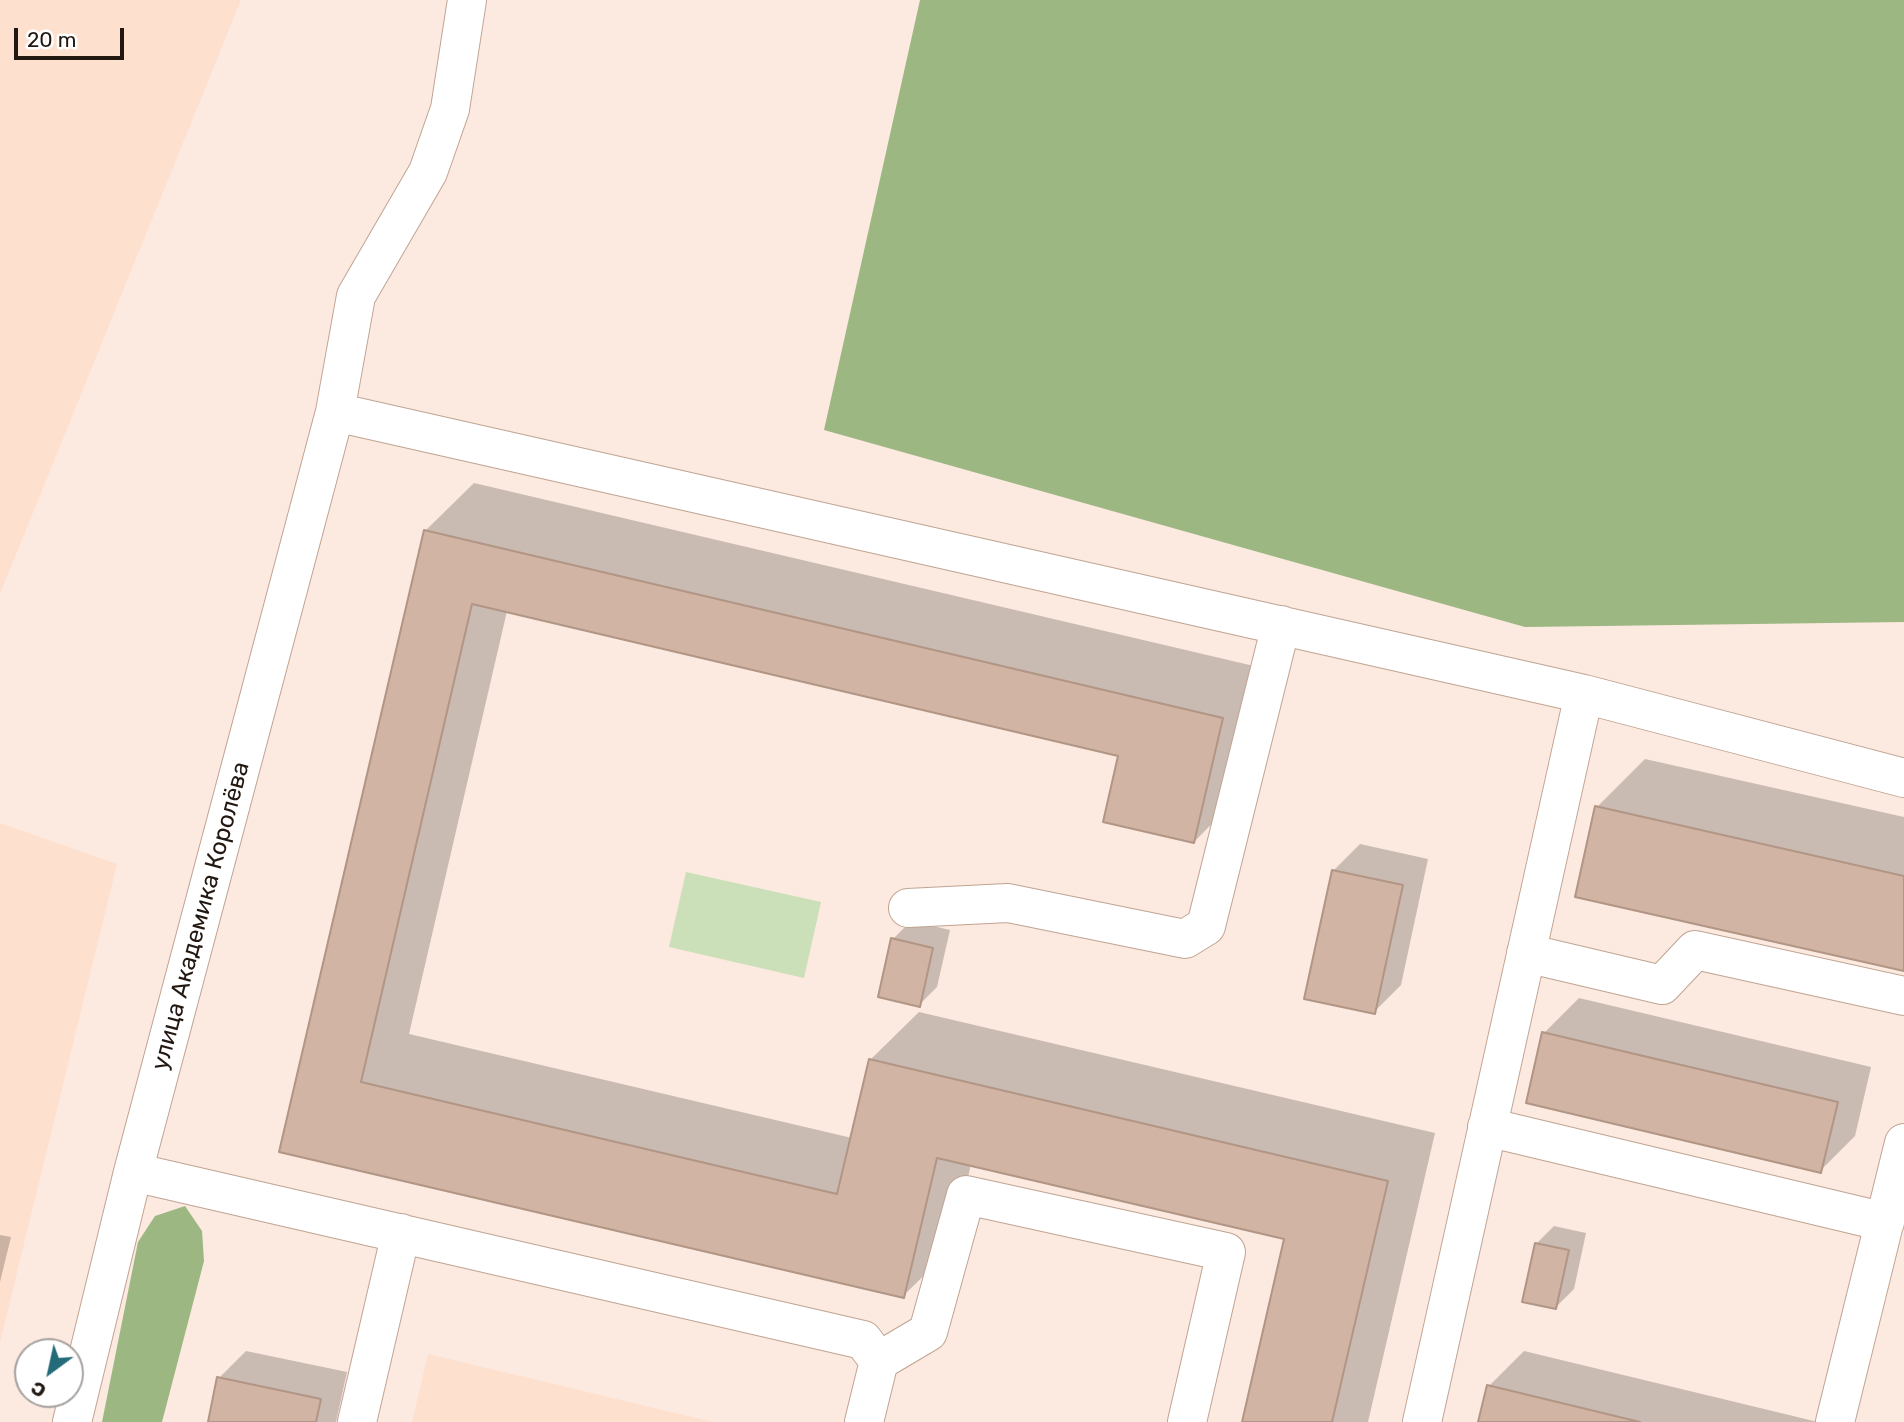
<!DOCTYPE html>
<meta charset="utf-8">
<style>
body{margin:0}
#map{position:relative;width:1904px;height:1422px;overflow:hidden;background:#fce9df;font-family:Rubik,sans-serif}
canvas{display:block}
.north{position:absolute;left:14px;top:1338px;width:70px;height:70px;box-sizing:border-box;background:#fff;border:2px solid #a7a2a0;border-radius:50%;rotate:213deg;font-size:19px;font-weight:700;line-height:28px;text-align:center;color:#221711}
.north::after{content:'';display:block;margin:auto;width:24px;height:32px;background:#236b78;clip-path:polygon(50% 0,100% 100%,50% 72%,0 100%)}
.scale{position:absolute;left:14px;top:28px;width:110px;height:32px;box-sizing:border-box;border:4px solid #221711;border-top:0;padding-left:9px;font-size:21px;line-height:24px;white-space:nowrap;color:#221711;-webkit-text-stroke:5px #fff;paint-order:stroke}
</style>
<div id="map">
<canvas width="1904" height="1422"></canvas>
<div class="north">С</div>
<div class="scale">20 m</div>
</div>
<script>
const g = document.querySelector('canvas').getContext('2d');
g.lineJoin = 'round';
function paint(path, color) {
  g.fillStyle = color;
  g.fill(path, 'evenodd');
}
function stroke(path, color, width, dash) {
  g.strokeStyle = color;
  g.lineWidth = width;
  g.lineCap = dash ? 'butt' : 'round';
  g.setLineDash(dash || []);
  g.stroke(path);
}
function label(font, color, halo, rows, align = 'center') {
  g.font = font + ' Rubik,sans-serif';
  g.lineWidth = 5;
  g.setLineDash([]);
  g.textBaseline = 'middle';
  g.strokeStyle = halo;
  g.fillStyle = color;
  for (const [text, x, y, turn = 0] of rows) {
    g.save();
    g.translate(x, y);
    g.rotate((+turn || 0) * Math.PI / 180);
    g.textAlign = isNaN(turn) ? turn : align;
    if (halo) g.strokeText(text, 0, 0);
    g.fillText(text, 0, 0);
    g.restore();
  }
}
paint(new Path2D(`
 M0,0H241L0,594Z
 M0,823L117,864L0,1342Z
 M428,1354L713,1422H412Z`), '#fee0ce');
paint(new Path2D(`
 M686,872L821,902L804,978L669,947Z`), '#cbe0b8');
paint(new Path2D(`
 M920,0H1904V622L1525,627L824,430Z
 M185,1206L202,1231L204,1261L162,1422H102L138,1242L155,1216Z`), '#9cb782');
paint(new Path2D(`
 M474,483L1271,670L1242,793L1194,842L1120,754L507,611L409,1034L852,1138L870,1060L919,1012L1435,1133L1368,1422H1243L1286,1238L971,1164L952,1248L903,1296L281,1151L425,531Z
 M1645,759L1904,817V969L1597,807Z
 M1360,844L1428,859L1401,985L1374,1012L1333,871Z
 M911,921L950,930L937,987L919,1005L893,939Z
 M1579,998L1871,1067L1855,1136L1820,1171L1544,1033Z
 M1554,1226L1586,1233L1574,1289L1556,1307L1536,1244Z
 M0,1235L11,1237L0,1282Z
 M246,1351L347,1372L336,1422H210L219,1378Z
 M1524,1351L1818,1422H1480L1489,1386Z`), '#0003');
const building = new Path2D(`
 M424,530L1223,718L1194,843L1103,822L1118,756L472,604L361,1082L837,1194L869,1059L1388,1181L1332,1422H1242L1284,1239L937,1158L904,1298L279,1152Z
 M1595,806L1904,876V971L1575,897Z
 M1332,870L1403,885L1375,1014L1304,999Z
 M891,938L933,948L920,1007L878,997Z
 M1542,1032L1838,1102L1821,1173L1526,1103Z
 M1535,1243L1569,1250L1556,1309L1522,1302Z
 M217,1377L321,1399L316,1422H208Z
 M1487,1385L1640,1422H1478Z`);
paint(building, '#d1b4a3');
stroke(building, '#b19585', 2);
const minor = new Path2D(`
 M335,412L1584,694L1904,778
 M908,908L1008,903L1185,939L1206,926L1281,625
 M1526,953L1662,985L1695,950L1904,996
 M1487,1127L1885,1222
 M133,1172L863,1340L879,1361L864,1422
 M879,1361L928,1332L966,1195L1226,1252L1187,1422
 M72,1422L133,1172L335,412L356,296L428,172L450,109L467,0
 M357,1422L401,1233
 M1422,1422L1584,694
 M1835,1422L1904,1143`);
stroke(minor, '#c0a493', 40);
stroke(minor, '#fff', 38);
label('24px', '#221711', '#fff', [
 ["улица Академика Королёва",201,916,-75]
]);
</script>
